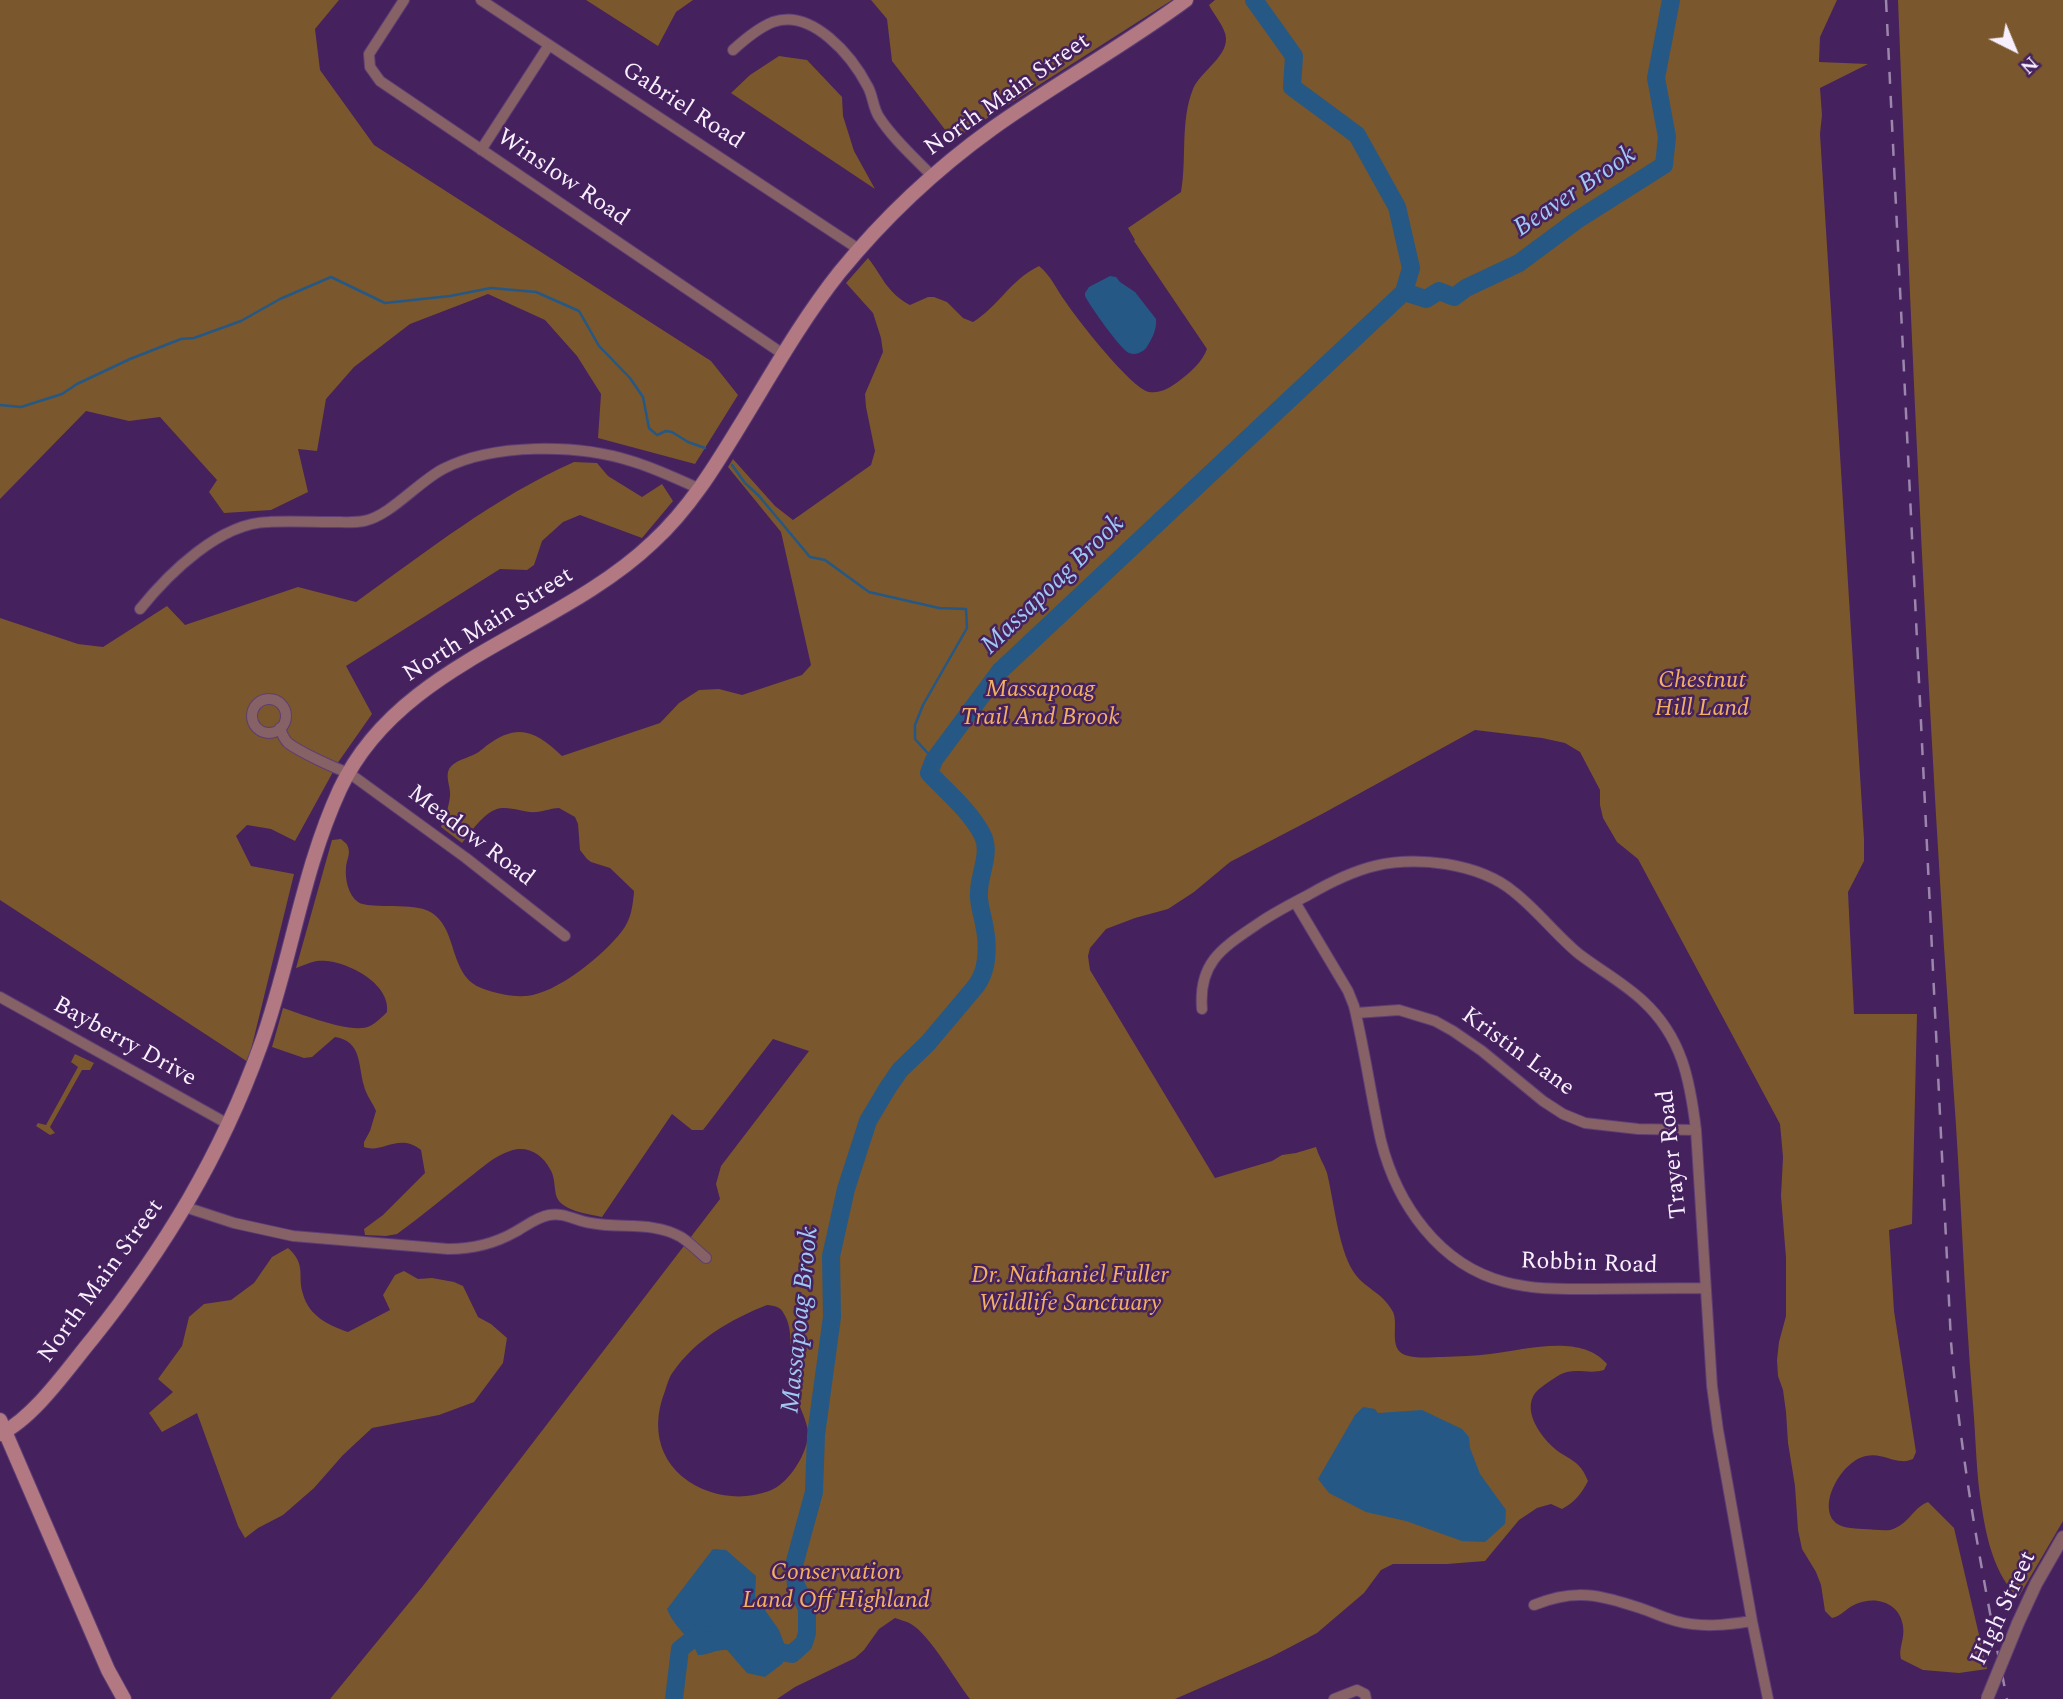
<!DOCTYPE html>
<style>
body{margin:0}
#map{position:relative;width:2063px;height:1699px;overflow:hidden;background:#45215e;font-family:Spectral,serif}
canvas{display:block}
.north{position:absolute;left:1979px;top:14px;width:70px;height:70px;-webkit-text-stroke:5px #45215e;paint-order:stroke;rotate:137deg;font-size:19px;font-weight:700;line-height:28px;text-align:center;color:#f7effe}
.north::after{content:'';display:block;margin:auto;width:24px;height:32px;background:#f7effe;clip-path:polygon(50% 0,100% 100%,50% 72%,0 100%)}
</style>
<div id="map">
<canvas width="2063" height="1699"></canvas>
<div class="north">N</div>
</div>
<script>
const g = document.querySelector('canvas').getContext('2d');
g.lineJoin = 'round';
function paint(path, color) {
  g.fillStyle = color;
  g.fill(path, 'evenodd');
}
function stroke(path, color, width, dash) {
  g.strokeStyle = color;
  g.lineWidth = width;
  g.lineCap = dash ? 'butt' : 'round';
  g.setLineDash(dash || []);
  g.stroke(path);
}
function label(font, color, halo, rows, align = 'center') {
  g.font = font + ' Spectral,serif';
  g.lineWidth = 5;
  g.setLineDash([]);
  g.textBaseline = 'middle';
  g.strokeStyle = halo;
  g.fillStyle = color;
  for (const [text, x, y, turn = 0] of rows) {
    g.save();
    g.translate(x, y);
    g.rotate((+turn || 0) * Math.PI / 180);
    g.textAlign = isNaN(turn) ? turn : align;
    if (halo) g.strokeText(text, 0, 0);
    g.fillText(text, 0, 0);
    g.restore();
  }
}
paint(new Path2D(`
 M0,0H339L315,29L320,70L374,145L711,361L738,395L695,464L598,438L601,394L577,356L545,320L488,294L410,324L354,367L326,399L317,451L298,449L308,492L271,510L224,513L209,492L217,480L160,417L129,421L86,411L0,499Z
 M586,0H693L676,12L658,46Z
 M871,0H1172L953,140L892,61L887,19Z
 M1215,0H1837L1820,37L1819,62L1868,64L1820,88L1822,115L1820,134L1864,839V861L1848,892L1854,1014H1917L1912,1224L1889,1230L1894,1311L1916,1452L1913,1459C1909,1460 1906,1462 1902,1461C1890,1461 1881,1453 1866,1456C1844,1460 1819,1500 1833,1520C1840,1529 1853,1528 1863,1529C1872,1529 1882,1531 1890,1530C1909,1525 1912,1508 1928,1502L1954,1528L1987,1669L1959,1673L1923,1670L1901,1659C1898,1648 1905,1640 1903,1626C1900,1603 1876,1595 1856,1604C1846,1608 1842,1616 1832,1618L1825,1611L1821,1585L1816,1572L1802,1549L1798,1530L1795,1486L1788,1443L1786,1412L1783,1390L1778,1376L1777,1360L1779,1342L1786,1316V1258L1781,1196L1783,1157L1780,1124L1638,859L1617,842L1603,818L1600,805V790L1580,752L1565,743L1542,738L1475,730L1322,814L1230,862L1194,892L1168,909L1135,918L1106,929L1090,948L1088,956L1090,970L1215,1178L1272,1161L1282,1155L1296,1153L1316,1147C1319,1157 1324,1164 1327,1173C1334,1201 1338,1247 1353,1271C1364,1289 1382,1291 1393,1312C1399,1325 1388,1348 1405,1355C1417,1359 1431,1357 1442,1357C1458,1356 1475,1356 1490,1354C1525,1350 1581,1333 1607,1364L1604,1370C1591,1374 1579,1369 1567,1372C1559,1374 1550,1381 1543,1386C1518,1402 1536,1432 1554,1448C1560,1454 1569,1457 1576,1463C1582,1468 1585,1474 1588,1481C1581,1494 1575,1502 1562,1509L1551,1504L1537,1508L1519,1520L1485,1561L1447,1564H1393L1381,1570L1364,1593L1317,1633L1271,1657L1175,1699H970C955,1680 930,1635 911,1624C906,1621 900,1620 895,1618L879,1629L864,1650L855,1658L795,1687L777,1699H330L422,1587L720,1199L716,1184L721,1166L809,1051L773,1039L703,1130H692L672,1114L602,1217C589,1214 560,1211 556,1195C554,1186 555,1177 550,1169C542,1154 527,1145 510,1151C494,1156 482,1168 470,1177C445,1196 422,1216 397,1234L386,1236L365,1235L364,1229L383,1215L425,1173L421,1150C398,1132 383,1154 364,1147V1142L370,1131L376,1111C373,1103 366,1095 364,1086C358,1065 362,1041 335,1037L312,1057L304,1058L272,1047L283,1008C302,1014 352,1035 370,1026C376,1023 382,1017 387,1012C391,982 342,958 317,961C310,962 302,966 296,968L332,840L341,839C344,842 347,843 348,847C351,854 346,861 346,868C345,879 348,895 358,902C367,909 409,903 426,910C459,923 447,972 479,987C493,993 511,997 526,996C556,994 604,955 622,931C631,920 633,905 634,891L610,868L591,862L587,859L580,850L578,824L575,817L559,808C552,808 545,811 537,812C525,813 516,808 504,808C487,807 472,831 462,843L441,827C445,817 449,807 450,796C451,788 445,777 449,769C454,760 469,758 477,753C479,752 485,747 486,746C518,722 536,731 562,756L660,723L679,703L699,690L719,689L742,695L802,675L811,665L781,532L728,467L733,459L775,506L793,520L871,465L875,451L866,407L865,394L883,352L881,338L873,313L846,283L868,258C883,277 887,293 910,305L928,297H934L947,302L963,318L973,322C999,306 1009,281 1039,266C1052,277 1055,287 1065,301C1077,319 1131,388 1149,392C1160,394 1171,387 1179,381C1191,372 1202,362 1207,349L1134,241L1135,240L1128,228L1181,192C1187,159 1180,121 1193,89C1200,72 1226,58 1226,39C1226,28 1214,15 1209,5ZM767,1305C775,1306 780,1306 784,1314C794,1330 789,1353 792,1371C793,1380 794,1389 796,1397C800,1408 807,1421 808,1432C809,1452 788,1485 769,1491C750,1498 729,1498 711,1492C665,1477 647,1436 665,1391C667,1385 669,1377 673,1372C695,1340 731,1319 767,1305Z
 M1898,0H2063V1521L2018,1598C1995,1574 1987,1541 1982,1509C1976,1475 1976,1439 1973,1405C1964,1297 1961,1189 1953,1082C1928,722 1912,361 1898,0Z
 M779,56L807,60L842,97L843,116L854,151L875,189L731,93L750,75Z
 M574,462L597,463L608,476L642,497L662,484L673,501L642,538L580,515L563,522L542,541L534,565L527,570L500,569L346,666L372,714L339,761L295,841L271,829L247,825L236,836L251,866L294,874L248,1062L0,900V618L78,644L103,647L167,606L185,625L298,587L356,602C426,552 495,497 574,462Z
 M75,1054L94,1063L90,1070H82L50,1127L55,1133L50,1135L36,1126L38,1123L46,1125L78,1067L71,1062Z
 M288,1248C307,1265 297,1275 303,1294C309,1316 328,1325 348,1332L390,1310L383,1295L395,1275L404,1271L418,1279L432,1278L454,1282L463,1286L478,1317L491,1324L507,1338L503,1363L474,1402L439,1415L372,1428L343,1455L314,1488L283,1515L258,1528L245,1538L238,1526L197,1413L162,1432L149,1413L173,1392L158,1379L182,1346L189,1317L204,1304L231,1300L254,1283L272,1257Z`), '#7a572c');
paint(new Path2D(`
 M1110,276L1116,277L1120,282L1135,292L1156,319C1157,328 1153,337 1148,345C1145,351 1137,356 1129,353C1121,350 1090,306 1085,296V293L1089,287Z
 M1363,1407L1375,1409L1378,1413L1422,1410L1462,1429L1469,1437L1470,1448L1480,1474L1506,1510L1505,1524L1485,1542L1462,1541L1406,1521L1366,1512L1329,1493L1318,1479L1355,1415Z
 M713,1549L726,1550L756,1576L755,1596L779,1630L788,1654L782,1664L765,1677L747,1673L727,1650C716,1649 709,1655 698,1655C691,1637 675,1629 667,1609Z`), '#265885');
stroke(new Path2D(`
 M0,405L21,407L62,394L77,384L130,359L181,339L194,338L241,321L280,299L331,277L385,303L450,296L491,288L536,292L579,311L599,346L630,378L643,397L649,428L657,435L666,431L672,432L688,442L705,448
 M732,465L745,483L759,496L810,557L825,560L869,592L939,608L966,609L967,628L923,705L915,725V739L934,760`), '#265885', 2.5);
stroke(new Path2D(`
 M1404,292L1426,299L1439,291L1454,297L1466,288L1519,263L1577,220L1664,165L1667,137L1656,78L1671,0
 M764,1649L792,1654L804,1643L807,1633V1609L796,1585L794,1565L814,1492L816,1435L832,1317L831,1256L846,1189L868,1121L887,1089L900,1070L928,1043L976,986C990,967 988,941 983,919C981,910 978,901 979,892C979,874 992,852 982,834C970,811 947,792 929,773L934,760L1000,671L1404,292L1411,268L1397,207L1357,135L1292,87L1294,56L1254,0
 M674,1699L680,1649L699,1634L709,1636`), '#265885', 18);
const minor = new Path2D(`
 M404,0L369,54L370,67L380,81L783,354
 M481,0L860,250
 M733,50C745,39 758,28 773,22C812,8 852,56 868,87C873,96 873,108 879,117C893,139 915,158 933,177
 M481,150L549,45
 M140,609C169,573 220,523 268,522C289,521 311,522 332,522C342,522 354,523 364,521C390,516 418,482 443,469C493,443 578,444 631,461C655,468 677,479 700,489
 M252 716a17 17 0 1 1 34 0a17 17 0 1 1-34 0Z
 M280,728C282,734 284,739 288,743C300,752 334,768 349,773L466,858L565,936
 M1295,902L1348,991L1354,1006C1365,1051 1371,1097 1381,1141C1397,1204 1439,1265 1505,1282C1534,1290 1564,1289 1594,1289C1631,1289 1668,1288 1705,1288
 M0,997L228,1124
 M1202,1009C1198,961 1224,947 1259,923C1275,912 1293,903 1310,894C1357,867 1391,856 1446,864C1470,868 1495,876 1514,892C1537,910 1556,935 1579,954C1600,970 1624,983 1643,1001C1682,1037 1690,1080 1696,1130L1712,1386L1718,1430L1752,1621L1768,1699
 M1356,1013L1399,1010L1435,1021L1453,1031L1482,1051L1543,1101L1563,1114L1585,1123L1638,1129L1696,1130
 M185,1207L234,1223L293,1236L448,1249C473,1249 494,1244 515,1232C526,1226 537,1217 549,1215C564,1212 576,1221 591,1223C621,1229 653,1221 681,1237C690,1243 698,1251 706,1258
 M1534,1605C1576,1588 1599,1595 1640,1608C1652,1612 1664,1618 1676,1621C1702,1628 1726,1625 1752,1621
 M1334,1699L1357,1690L1365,1694L1366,1699`);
const tertiary = new Path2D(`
 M2018,1623L2036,1584L2063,1537`);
const secondary = new Path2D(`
 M0,1420L108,1670L124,1699
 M0,1434C35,1417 68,1368 93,1338C165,1248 221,1155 260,1047C291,962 302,871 340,789C399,662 558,633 653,542C689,509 714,468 739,427C771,375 801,321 839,273C883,219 936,169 993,128C1056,83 1124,46 1186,0`);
stroke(minor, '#5e3e74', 12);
stroke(tertiary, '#5e3e74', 14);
stroke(secondary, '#5e3e74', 16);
stroke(minor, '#866166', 10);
stroke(tertiary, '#866166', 12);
stroke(secondary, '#b27982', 14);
stroke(new Path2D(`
 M1886,0L1951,1342C1961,1462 1983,1581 2007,1699`), '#9c86ac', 2.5, [12, 12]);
const tertiaryBridge = new Path2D(`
 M1987,1699L2018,1623`);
stroke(tertiaryBridge, '#5e3e74', 14, []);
stroke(tertiaryBridge, '#866166', 12);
label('24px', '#f7effe', '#45215e', [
 ["North Main Street",1008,96,-35],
 ["Gabriel Road",682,107,33],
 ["Winslow Road",562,179,34],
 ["North Main Street",489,626,-32],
 ["Meadow Road",470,837,37],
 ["Bayberry Drive",124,1043,29],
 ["Kristin Lane",1517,1053,36],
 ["Trayer Road",1674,1154,-96],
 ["Robbin Road",1589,1265,2],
 ["North Main Street",102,1282,-54],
 ["High Street",2005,1609,-65]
]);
label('italic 24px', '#f2b062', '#45215e', [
 ["Chestnut",1702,682],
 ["Hill Land",1702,710],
 ["Massapoag",1040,691],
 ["Trail And Brook",1040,719],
 ["Dr. Nathaniel Fuller",1070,1277],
 ["Wildlife Sanctuary",1070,1305],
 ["Conservation",836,1574],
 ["Land Off Highland",836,1602]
]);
label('italic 26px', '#a0c9f2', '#45215e', [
 ["Beaver Brook",1576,193,-34],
 ["Massapoag Brook",1054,586,-44],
 ["Massapoag Brook",802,1320,-84]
]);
</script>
